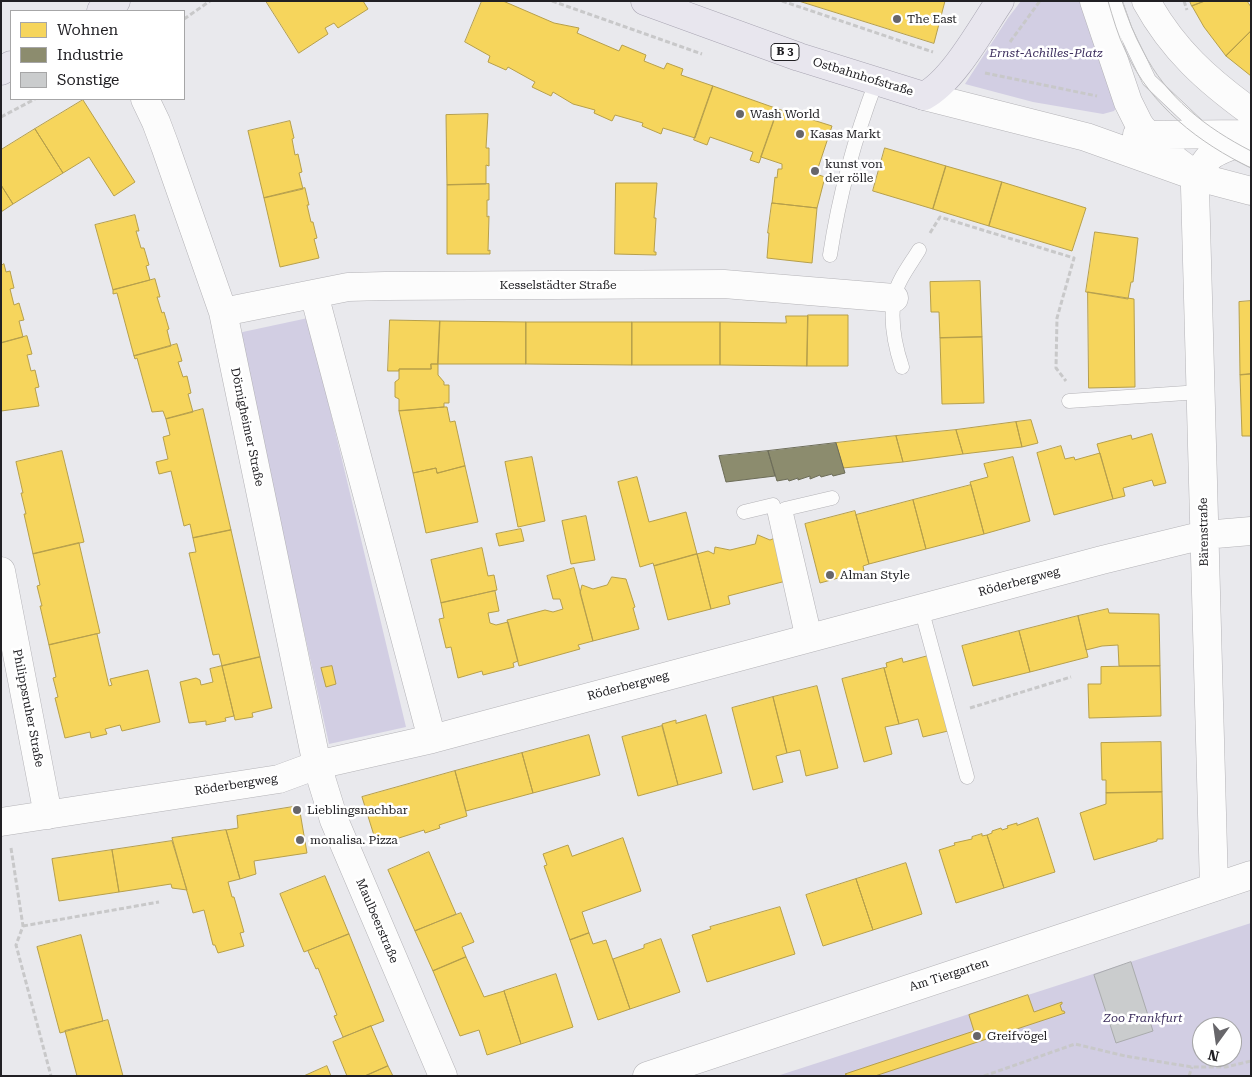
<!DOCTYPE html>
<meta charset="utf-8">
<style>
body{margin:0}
#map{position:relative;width:1252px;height:1077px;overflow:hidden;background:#e9e9ed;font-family:"Roboto Serif",serif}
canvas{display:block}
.frame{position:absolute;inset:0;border:2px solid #212024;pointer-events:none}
.legend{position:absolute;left:10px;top:10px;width:175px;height:90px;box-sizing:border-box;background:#fff;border:1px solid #a6a6a7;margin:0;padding:6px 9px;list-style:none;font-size:15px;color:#212024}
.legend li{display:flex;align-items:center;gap:10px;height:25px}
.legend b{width:25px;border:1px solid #a6a6a7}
.north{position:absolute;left:1192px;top:1017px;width:50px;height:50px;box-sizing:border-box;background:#fff;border:1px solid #a6a6a7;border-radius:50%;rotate:194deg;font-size:14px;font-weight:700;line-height:20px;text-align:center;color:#212024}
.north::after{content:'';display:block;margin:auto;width:18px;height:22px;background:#67666a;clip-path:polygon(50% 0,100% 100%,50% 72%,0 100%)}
</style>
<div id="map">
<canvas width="1252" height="1077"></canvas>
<div class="frame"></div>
<ul class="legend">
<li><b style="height:14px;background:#f6d55c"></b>Wohnen</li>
<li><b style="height:14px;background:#8c8c6e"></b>Industrie</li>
<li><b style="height:14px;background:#cacccd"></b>Sonstige</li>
</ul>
<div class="north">N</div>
</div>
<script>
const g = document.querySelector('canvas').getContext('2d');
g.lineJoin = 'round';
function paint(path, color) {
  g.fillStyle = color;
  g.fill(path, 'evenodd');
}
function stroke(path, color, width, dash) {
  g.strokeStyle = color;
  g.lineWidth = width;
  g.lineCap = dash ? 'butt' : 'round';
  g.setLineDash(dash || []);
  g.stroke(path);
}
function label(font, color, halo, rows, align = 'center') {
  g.font = font + ' "Roboto Serif",serif';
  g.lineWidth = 5;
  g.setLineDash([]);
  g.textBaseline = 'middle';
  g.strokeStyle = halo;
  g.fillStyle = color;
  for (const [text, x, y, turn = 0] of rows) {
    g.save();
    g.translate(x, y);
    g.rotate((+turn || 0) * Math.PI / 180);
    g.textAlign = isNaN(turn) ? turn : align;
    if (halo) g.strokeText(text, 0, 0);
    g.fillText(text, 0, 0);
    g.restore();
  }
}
paint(new Path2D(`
 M1021,1H1085L1118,105L1114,111L1103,114L1033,102L965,84L1008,18Z
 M308,318L406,727L329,744L238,333Z
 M1251,923V1076H777ZM1202,1027H1232V1057H1202Z`), '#d2cee3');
const homes = new Path2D(`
 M266,1H363L368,9L338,28L334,23L325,28L328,34L299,53Z
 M482,1H503L554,23L579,28L577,33L619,51L622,45L646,55L644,61L664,69L667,63L683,69L681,75L713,86L695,138L663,128L661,134L642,126L643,123L615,115L612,121L594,113L595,110L573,104L553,92L551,96L532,87L535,82L508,67L506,70L488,62L490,56L465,42Z
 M799,1H945L934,43Z
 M1190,1H1205L1192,6Z
 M1205,1H1247L1251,7V31L1226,56L1204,27L1192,6Z
 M1251,31V76L1226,56Z
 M713,86L778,109L759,163L750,160L753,152L710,137L707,145L694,140Z
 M83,100L135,182L114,196L89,157L63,173L35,129Z
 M778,109L832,126L816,174L825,177L817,208L772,203L775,177L777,178L778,169H782V164L761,157Z
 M488,114L486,148H489V166L486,165V184L447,185L446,115Z
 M290,121L294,138L292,139L295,155L298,154L302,172L299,173L303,189L264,198L248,131Z
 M35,129L63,173L13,204L1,185V150Z
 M885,148L946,166L933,209L873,191Z
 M946,166L1002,182L989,226L933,209Z
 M1002,182L1086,208L1072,251L989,226Z
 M616,183H657L654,218H656L654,252H656V255L615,254Z
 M489,184V200H487V217L489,216L488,251L490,250V254H447V185Z
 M1,185L13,204L1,212Z
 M305,188L309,205H307L311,222H313L317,238L314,239L319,258L280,267L264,198Z
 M772,203L817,208L812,263L767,258L769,233H768Z
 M135,215L139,231H136L141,248H144L149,265L146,266L150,280L113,290L95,225Z
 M1095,232L1138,238L1133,282H1131L1128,299L1086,292Z
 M4,264L6,272L10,271L14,288L10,289L14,305L19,303L24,320L19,321L23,337L1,343V266Z
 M155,279L160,297H157L162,313L164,312L169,329L167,330L171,346L134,356L117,293L113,294V290Z
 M980,281L982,337L940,338L939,312H931L930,282Z
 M1088,292L1134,299L1135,387L1089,388Z
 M1251,301V374L1240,375L1239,302Z
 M808,315H848V366H807Z
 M786,316H808L807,366L720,365V322L786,323Z
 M390,320L440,321L438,364H431V369H399V371H388Z
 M440,321L526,322V364H438Z
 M526,322H632V365L526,364Z
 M632,322H720V365H632Z
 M27,336L32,354L27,355L31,371L35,370L39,387L35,388L39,406L1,411V343Z
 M982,337L984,403L942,404L940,338Z
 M177,344L182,361L178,362L183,377L187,376L191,393L188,394L193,412L166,419L163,411L152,412L137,358L135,359L134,356Z
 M431,364H438V375L444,382V385H449V403H444V407L399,411V399L395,397V382L399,379V369H431Z
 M1251,374V436H1242L1240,375Z
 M444,407H447L450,422L455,421L465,466L437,473L436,468L413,473L399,411Z
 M203,409L231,530L193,538L190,524L184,526L171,471L159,474L156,462L168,459L163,437L170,435L166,419Z
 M1031,420L1038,443L1022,447L1016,422Z
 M1016,422L1022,447L963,454L956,430Z
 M956,430L963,454L903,462L896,436Z
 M1152,434L1166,483L1154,486L1152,480L1123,488L1125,496L1113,499L1097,444L1131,435L1132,439Z
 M896,436L903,462L843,468L836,443Z
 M1061,446L1065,459L1074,457L1075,460L1100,453L1113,499L1054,515L1037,453Z
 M62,451L84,542L33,554L24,514H26L21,493H23L16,462Z
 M532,457L545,521L518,527L505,462Z
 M1013,457L1030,521L984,534L970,482L988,477L984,464Z
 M465,466L478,522L426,533L413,473L436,468L437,473Z
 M637,477L649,522L686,512L697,554L654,566L653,563L640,567L618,482Z
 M971,485L984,534L926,549L913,500Z
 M913,500L926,549L869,564L856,515Z
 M855,511L869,564L863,566L864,571L820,583L805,524Z
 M586,516L595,560L571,564L562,521Z
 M521,529L524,541L499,546L496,534Z
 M231,530L260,657L222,666L219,654L213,655L189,553L196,552L193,538Z
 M758,535L770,540L775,538L786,581L728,596L730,604L711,609L697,554L708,551L714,554L715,547L730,550L755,544Z
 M79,543L100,633L49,645L40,606H42L37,586L40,585L33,554Z
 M482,548L488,576L494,575L497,590L441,603L431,560Z
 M697,554L711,609L668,620L654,566Z
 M574,568L593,641L578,645L580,649L519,666L507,620L545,610L553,612L563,609L560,599H553L547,576Z
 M612,577L626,579L635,607L633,608L639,629L593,641L580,593L582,585L593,589L607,585Z
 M495,591L499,611L488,613L490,623L496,625L508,622L518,661L513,663L514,667L483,675L482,671L458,678L451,647L446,648L439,619L444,618L441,603Z
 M1108,609L1109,613L1159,614L1160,666H1119L1118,645L1102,646L1086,650L1078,616Z
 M1078,616L1088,657L1030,672L1019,631Z
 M1019,631L1030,672L973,686L962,646Z
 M97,634L109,686L112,685L110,679L148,670L160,722L122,731L120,725L105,729L107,734L91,738L90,732L65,738L55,698L58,697L53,678L56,677L49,645Z
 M928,656L948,731L923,737L918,719L899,724L884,668L887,667L886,663L902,658L903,662Z
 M260,657L272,708L252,713L253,717L235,720L222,666Z
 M222,666L234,716L225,718L226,721L206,725V721L189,723L180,682L196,678L200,680L201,685L213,682L210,669Z
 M332,666L336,684L326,687L321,668Z
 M1160,666L1161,716L1089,718L1088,684H1101V667Z
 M884,668L899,724L885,727L892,754L864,762L842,679Z
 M817,686L838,768L806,776L800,750L787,753L773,697Z
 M773,697L787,753L776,756L783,782L753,790L732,708Z
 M706,715L722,773L678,785L662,724L676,720V723Z
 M662,726L678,785L638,796L622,737Z
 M589,735L600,775L533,793L522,753Z
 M1161,742L1162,792L1106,793V780H1102L1101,743Z
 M522,753L533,793L466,811L455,771Z
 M455,771L467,816L439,825L440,828L425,833L424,830L377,845L362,797Z
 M1162,792L1163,839H1157V841L1094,860L1080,813L1106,804V793Z
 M299,806L307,853L254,861L256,874L240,879L226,830L238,828L237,816Z
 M1038,818L1055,872L1004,888L987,835L992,833V831L1001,828L1002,830L1008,828L1007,826L1017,823V825Z
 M226,830L240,879L228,882L232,897H234L244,932L240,933L244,946L218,953L215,945H213L204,910L193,913L172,838Z
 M982,834V836L987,835L1004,888L956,903L939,850L955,845L954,843L972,839V837Z
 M623,838L641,891L582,912L589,933L570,940L544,866L547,865L543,854L568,845L572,856Z
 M172,841L187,890L172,888L171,884L119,892L112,850Z
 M112,850L119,892L59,901L52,859Z
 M429,852L456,914L415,931L388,870Z
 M906,863L922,914L873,930L856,879Z
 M325,876L349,934L304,952L280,894Z
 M856,879L873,930L823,946L806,895Z
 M780,907L795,954L707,982L692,935L711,929L710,927Z
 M461,913L474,942L462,947L466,957L433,971L415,931Z
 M589,933L593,944L606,940L630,1009L598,1020L570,940Z
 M349,934L384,1021L343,1037L334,1016L337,1015L318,968L316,969L308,951Z
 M81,935L103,1021L60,1033L37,947Z
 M661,939L680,992L630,1009L613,959L644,948V945Z
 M466,957L484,997L504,991L521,1044L487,1055L479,1030L460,1036L433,971Z
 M556,974L573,1027L521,1044L504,991Z
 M1028,995L1034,1012L1062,1002V1004L1060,1005L1062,1011H1064L1065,1013L875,1076H848L845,1074L974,1031L969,1015Z
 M108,1020L123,1076H77L65,1031Z
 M371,1026L388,1066L365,1076H347L333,1042Z
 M327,1066L331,1076H304Z
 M388,1066L393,1076H365Z`);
paint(homes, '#f6d55c');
stroke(homes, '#b69f4b', 1);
const industry = new Path2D(`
 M836,443L845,473L833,476L832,474L821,477L820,475L810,479V476L798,480V478L789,481L788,479L777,481L768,451Z
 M768,451L775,476L726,482L719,456Z`);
paint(industry, '#8c8c6e');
stroke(industry, '#6c6c58', 1);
const building = new Path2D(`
 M1131,962L1153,1031L1116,1043L1094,975Z`);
paint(building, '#cacccd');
stroke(building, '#a9abac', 1);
const lane = new Path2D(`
 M1115,1L1125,30L1149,80L1206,134
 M1228,148L1251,160
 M830,255C839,196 855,137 876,82
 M902,367C895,346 890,321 894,298C897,281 910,265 919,250
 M1069,401L1200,392
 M744,512L773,505L803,640
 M921,608L967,777
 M815,637L785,509L832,498`);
const street = new Path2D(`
 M145,99L156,122L165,146L223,312L317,765L334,820L443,1076
 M1198,177L1195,187L1214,887
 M314,294L432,739
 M223,312L348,287L385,286L724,284L894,298
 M1,571L48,815
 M1,822L279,779L317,765L432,739L1102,560L1204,535L1251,531
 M647,1076L1251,875`);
const secondary = new Path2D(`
 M1094,1L1128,102L1139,124L1147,135L1162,150L1198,177L1251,191
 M1146,1C1173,50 1207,80 1251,112
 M924,96L1086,137L1198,177
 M1137,135L1251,134
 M1198,177C1208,147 1225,151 1250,138`);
const primary = new Path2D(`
 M645,1L799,57L924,96C953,81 981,29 1000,1
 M101,11L116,1
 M1,71L11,65`);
stroke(lane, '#b4b3b7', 15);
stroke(street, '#b4b3b7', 29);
stroke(secondary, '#b4b3b7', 29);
stroke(primary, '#a8a5b2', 29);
stroke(new Path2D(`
 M552,1L702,54
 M782,1L933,52
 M1184,1L1187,10
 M184,19L210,1
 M1010,42L1040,1
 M985,73L1097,96
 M1,117L35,99
 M930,233L940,217L1074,258L1057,318L1056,368L1066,381
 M970,708L1071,677
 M11,848L23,926L16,945L51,1076
 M23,926L159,902
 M984,1076L1075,1044L1125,1056L1192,1067H1226L1251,1061
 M1189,1076L1192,1067`), '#c8c8c9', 3, [5, 2.5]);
stroke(lane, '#fcfcfc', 14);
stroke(street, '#fcfcfc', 28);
stroke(secondary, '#fcfcfc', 28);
stroke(primary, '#e8e6ee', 28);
stroke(new Path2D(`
 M1108,1C1113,18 1118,36 1126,52C1151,106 1199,143 1251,168
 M1122,1C1128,18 1134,35 1143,51C1166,97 1206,128 1251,151`), '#bebebf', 1);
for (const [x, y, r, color] of [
 [897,19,5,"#67666a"],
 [740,114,5,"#67666a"],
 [800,134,5,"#67666a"],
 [815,171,5,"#67666a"],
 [830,575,5,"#67666a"],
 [297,810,5,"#67666a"],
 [300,840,5,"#67666a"],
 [977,1036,5,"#67666a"]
]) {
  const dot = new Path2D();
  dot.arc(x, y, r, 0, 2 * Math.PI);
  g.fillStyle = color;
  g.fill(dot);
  stroke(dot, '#fff', 2);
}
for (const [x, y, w] of [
 [785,52,28]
]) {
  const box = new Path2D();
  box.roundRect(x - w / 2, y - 8.5, w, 17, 4);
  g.fillStyle = '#fff';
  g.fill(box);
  stroke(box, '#212024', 1);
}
label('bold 11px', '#212024', null, [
 ["B 3",785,52]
]);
label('12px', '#212024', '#fff', [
 ["The East",907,19],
 ["Wash World",750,114],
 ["Kasas Markt",810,134],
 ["kunst von",825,164],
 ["der rölle",825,178],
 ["Alman Style",840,575],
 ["Lieblingsnachbar",307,810],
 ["monalisa. Pizza",310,840],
 ["Greifvögel",987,1036]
], 'left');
label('italic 12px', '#3d2f5e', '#fff', [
 ["Ernst-Achilles-Platz",1046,53],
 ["Zoo Frankfurt",1143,1018]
]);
label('12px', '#212024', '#fff', [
 ["Ostbahnhofstraße",863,77,17],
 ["Kesselstädter Straße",558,285],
 ["Dörnigheimer Straße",247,427,78],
 ["Bärenstraße",1204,532,-91],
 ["Röderbergweg",1019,582,-15],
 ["Röderbergweg",628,686,-15],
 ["Philippsruher Straße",28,708,79],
 ["Röderbergweg",236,785,-9],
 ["Maulbeerstraße",377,921,67],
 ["Am Tiergarten",949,975,-18]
]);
</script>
